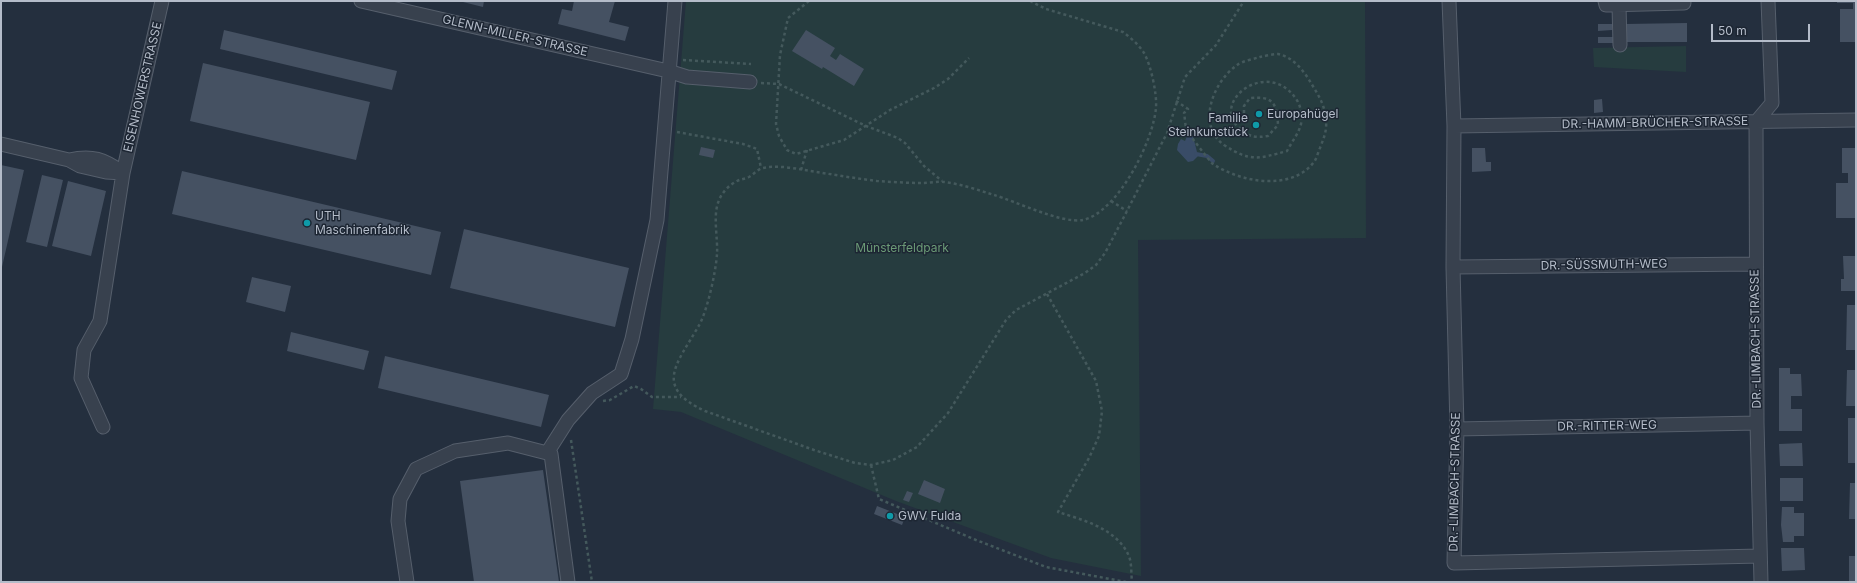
<!DOCTYPE html>
<meta charset="utf-8">
<style>
body{margin:0}
#map{position:relative;width:1857px;height:583px;overflow:hidden;background:#242f3e;font-family:Inter,sans-serif}
canvas{display:block}
.frame{position:absolute;inset:0;border:2px solid #b4bcc9;pointer-events:none}
.scale{position:absolute;left:1711px;top:24px;width:99px;height:18px;box-sizing:border-box;border:2px solid #b4bcc9;border-top:0;padding-left:5px;font-size:12px;line-height:14px;white-space:nowrap;color:#b4bcc9;-webkit-text-stroke:3px #1d2633;paint-order:stroke}
</style>
<div id="map">
<canvas width="1857" height="583"></canvas>
<div class="frame"></div>
<div class="scale">50 m</div>
</div>
<script>
const g = document.querySelector('canvas').getContext('2d');
g.lineJoin = 'round';
function paint(path, color) {
  g.fillStyle = color;
  g.fill(path, 'evenodd');
}
function stroke(path, color, width, dash) {
  g.strokeStyle = color;
  g.lineWidth = width;
  g.lineCap = dash ? 'butt' : 'round';
  g.setLineDash(dash || []);
  g.stroke(path);
}
function label(font, color, halo, rows, align = 'center') {
  g.font = font + ' Inter,sans-serif';
  g.lineWidth = 3;
  g.setLineDash([]);
  g.textBaseline = 'middle';
  g.strokeStyle = halo;
  g.fillStyle = color;
  for (const [text, x, y, turn = 0] of rows) {
    g.save();
    g.translate(x, y);
    g.rotate((+turn || 0) * Math.PI / 180);
    g.textAlign = isNaN(turn) ? turn : align;
    if (halo) g.strokeText(text, 0, 0);
    g.fillText(text, 0, 0);
    g.restore();
  }
}
paint(new Path2D(`
 M686,1H1365L1366,238L1138,240L1141,576L1051,558L896,501L681,412L653,409Z
 M1686,46V72L1594,67L1593,48Z`), '#263c3f');
paint(new Path2D(`
 M1187,136H1193L1198,156L1193,161L1188,162L1177,150L1178,144L1181,139L1185,141Z`), '#394c67');
stroke(new Path2D(`
 M1196,154L1207,156L1213,161`), '#394c67', 4);
paint(new Path2D(`
 M459,1H484L483,7Z
 M574,1H615L609,22L629,27L625,41L558,24L562,9L572,11Z
 M1837,1H1856V42H1840V9H1853V3H1837Z
 M1687,23V42H1626L1625,24Z
 M1598,24H1612V30L1598,31Z
 M224,30L397,71L392,90L220,49Z
 M806,30L835,48L830,56L836,60L840,54L864,69L854,86L823,67L822,69L792,51Z
 M1598,37H1613V43H1598Z
 M203,63L370,102L356,160L190,121Z
 M1602,99L1603,112L1594,113V100Z
 M701,147L715,150L713,158L699,155Z
 M1472,148H1485L1486,162H1491V171L1472,172Z
 M1842,148H1856V218H1836V183H1848V173H1842Z
 M1,165L24,170L2,267H1Z
 M182,171L441,232L431,275L172,214Z
 M42,175L63,180L47,247L26,242Z
 M68,181L106,191L91,256L52,246Z
 M464,229L629,268L615,327L450,288Z
 M1843,256H1856L1855,291H1841V279H1844Z
 M252,277L291,286L285,312L246,302Z
 M1847,305H1856V350H1846Z
 M291,332L369,351L364,370L287,351Z
 M385,356L549,395L541,427L378,388Z
 M1779,368H1790V374H1801L1802,396H1791V409H1802V431H1779Z
 M1847,370H1856V406H1846Z
 M1848,418H1856V463H1848Z
 M1802,443L1803,466H1780L1779,444Z
 M543,470L559,582H474L460,481Z
 M1780,478H1803V501H1780Z
 M924,480L945,489L940,503L918,494Z
 M1850,483H1856V519H1849Z
 M907,491L913,493L909,502L903,500Z
 M877,506L905,517L902,525L874,514Z
 M1782,507H1794V513H1804V536H1794V542H1783L1781,525Z
 M1781,548H1804L1805,570L1782,571Z
 M1849,556H1856V582H1849Z`), '#455162');
const minor = new Path2D(`
 M361,1L668,71L687,77L750,82
 M1449,1L1454,126L1453,267L1457,429L1454,563L1760,556
 M1605,1L1606,5L1684,3
 M1619,5L1620,45
 M1756,122L1757,423L1761,582
 M1756,122L1772,103L1768,1
 M1454,126L1856,120
 M1,144L69,160L80,166L106,172L123,173
 M69,160C92,155 104,159 123,173
 M1453,267L1755,264
 M103,427L81,378L84,350L100,321L123,173L162,1
 M1457,429L1757,423
 M547,453L568,420L592,393L621,374L632,339L657,220L675,1
 M407,582L398,521L400,499L416,469L455,451L508,443L551,454L568,582`);
stroke(minor, '#565f6c', 15);
stroke(new Path2D(`
 M809,1L788,18L780,55L776,124L779,136L787,150L796,154L844,140L890,110L934,88L948,79L969,58
 M1030,1L1046,9L1123,32C1131,38 1139,45 1144,53C1151,65 1157,94 1156,107C1154,140 1118,212 1083,220C1062,224 1015,201 994,195C978,190 961,184 944,182C938,181 930,183 923,183C908,183 892,182 877,181C853,178 829,174 805,170C792,168 777,165 763,168C758,169 754,174 749,177C745,179 741,179 737,181C729,185 721,193 718,203C713,217 718,239 717,254C716,271 707,313 698,327C677,364 653,387 705,411L814,450L855,463L871,465L893,460L917,447L948,413L1006,320L1016,310L1085,273L1096,265L1105,253L1127,211L1167,133L1185,77L1216,45L1244,1
 M683,60L751,64
 M761,83L779,84L866,126L898,138L905,143L924,166L942,181
 M1176,101L1188,109L1184,113C1185,118 1185,126 1187,131C1189,134 1210,162 1213,164C1240,182 1291,192 1314,162C1317,158 1318,152 1320,148C1325,135 1328,128 1325,113C1323,102 1317,93 1311,83C1304,71 1293,57 1278,54C1272,54 1265,56 1260,57C1253,59 1243,61 1237,65C1213,82 1196,125 1224,145C1250,162 1258,159 1287,151C1291,143 1299,133 1301,124C1303,114 1300,103 1294,96C1265,60 1212,101 1238,127C1249,137 1254,138 1268,136L1278,125C1277,103 1273,96 1250,98L1244,106V113
 M677,132L743,144L757,149L761,168
 M801,170L807,150
 M1111,201L1127,211
 M1047,294L1096,381L1102,411L1099,436L1089,458L1058,512C1083,520 1115,528 1128,554C1132,561 1131,574 1132,582
 M603,401L610,400L634,386L641,389L652,397H681
 M571,440L592,582
 M871,465L879,499L976,540L1046,567L1126,582`), '#44595c', 2.5, [3, 3]);
stroke(minor, '#38414e', 13);
for (const [x, y, r, color] of [
 [1259,114,4,"#0f9aa8"],
 [1256,125,4,"#0f9aa8"],
 [307,223,4,"#0f9aa8"],
 [890,516,4,"#0f9aa8"]
]) {
  const dot = new Path2D();
  dot.arc(x, y, r, 0, 2 * Math.PI);
  g.fillStyle = color;
  g.fill(dot);
  stroke(dot, '#1d2633', 1.5);
}
label('12px', '#b4bcc9', '#1d2633', [
 ["GLENN-MILLER-STRASSE",515,36,13],
 ["EISENHOWERSTRASSE",143,87,-77],
 ["DR.-HAMM-BRÜCHER-STRASSE",1655,123,-1],
 ["DR.-SÜSSMUTH-WEG",1604,265,-1],
 ["DR.-LIMBACH-STRASSE",1756,339,-91],
 ["DR.-RITTER-WEG",1607,426,-1],
 ["DR.-LIMBACH-STRASSE",1455,482,-89]
]);
label('12px', '#b4bcc9', '#1d2633', [
 ["Europahügel",1267,114],
 ["Familie",1248,118,"right"],
 ["Steinkunstück",1248,132,"right"],
 ["UTH",315,216],
 ["Maschinenfabrik",315,230],
 ["GWV Fulda",898,516]
], 'left');
label('12px', '#6b9a76', '#1d2633', [
 ["Münsterfeldpark",902,248]
]);
</script>
